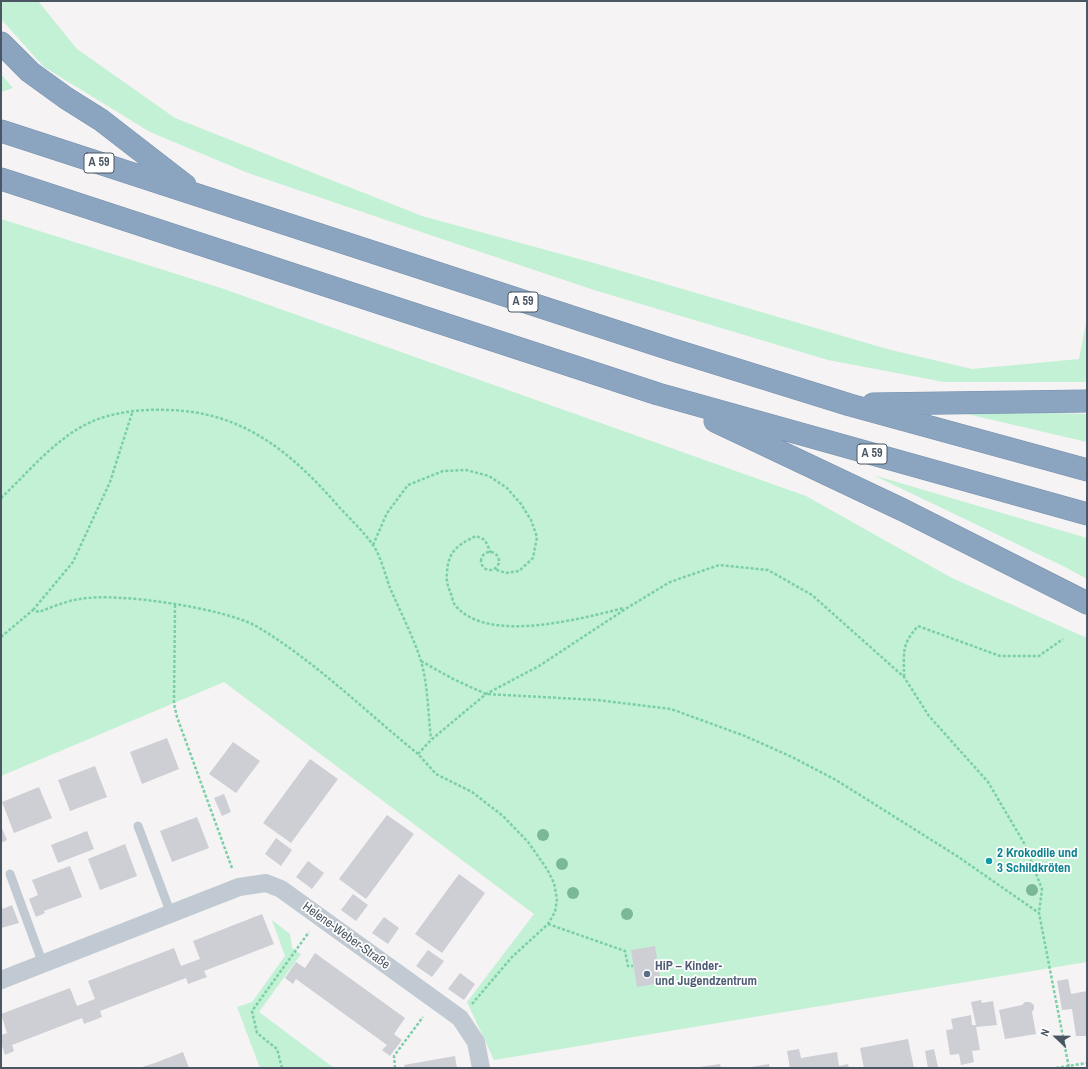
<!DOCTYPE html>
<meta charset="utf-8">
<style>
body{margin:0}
#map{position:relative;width:1088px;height:1069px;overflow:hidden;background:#f5f3f3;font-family:"Archivo Narrow",sans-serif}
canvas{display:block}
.frame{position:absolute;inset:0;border:2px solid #4a5661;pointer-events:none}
.north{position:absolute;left:1036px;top:1017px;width:40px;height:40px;-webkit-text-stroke:3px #fff;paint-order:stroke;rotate:292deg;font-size:11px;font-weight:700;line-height:16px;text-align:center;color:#4a5661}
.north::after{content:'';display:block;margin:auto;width:14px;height:18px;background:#4a5661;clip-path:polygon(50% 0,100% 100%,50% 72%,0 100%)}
</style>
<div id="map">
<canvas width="1088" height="1069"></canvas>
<div class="frame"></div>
<div class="north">N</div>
</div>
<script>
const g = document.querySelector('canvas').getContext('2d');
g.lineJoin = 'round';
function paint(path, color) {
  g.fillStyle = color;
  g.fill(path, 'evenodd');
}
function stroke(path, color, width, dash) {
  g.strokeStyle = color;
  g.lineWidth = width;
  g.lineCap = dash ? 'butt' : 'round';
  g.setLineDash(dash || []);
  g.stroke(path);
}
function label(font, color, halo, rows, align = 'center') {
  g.font = font + ' "Archivo Narrow",sans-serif';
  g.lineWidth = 3.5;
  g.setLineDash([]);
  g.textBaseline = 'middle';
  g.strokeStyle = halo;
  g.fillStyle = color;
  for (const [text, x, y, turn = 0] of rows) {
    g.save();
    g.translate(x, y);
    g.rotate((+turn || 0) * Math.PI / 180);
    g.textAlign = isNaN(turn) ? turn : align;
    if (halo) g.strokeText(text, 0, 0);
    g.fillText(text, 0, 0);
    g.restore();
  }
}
paint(new Path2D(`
 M1,1H38L77,49L175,118L422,216L601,265L887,349L972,369L1079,359L1087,318V382H944L828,360L594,290L436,237L248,173L150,132L44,67L1,19Z
 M1,74L13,88L1,92Z
 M1,219L221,288L806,496L952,578L1087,638V962L494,1060L467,1002L534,914L224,682L1,776Z
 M950,410L1087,414V442Z
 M873,475L1087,538V579L1067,568Z
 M272,920L290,934L292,948L301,954L259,1012L334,1068H260L237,1007L252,1002L285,956Z`), '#c3f1d5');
paint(new Path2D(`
 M167,738L179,769L142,784L130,752Z
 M233,742L260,761L236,793L209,774Z
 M310,759L338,779L291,843L263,823Z
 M95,766L107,797L70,811L58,780Z
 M39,787L52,818L14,833L2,802Z
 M224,794L231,812L222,816L214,798Z
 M387,815L414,834L366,899L339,879Z
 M197,817L209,848L172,862L160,831Z
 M1,826L7,840L1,843Z
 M87,831L94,849L58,863L51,845Z
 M276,838L292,850L281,866L265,854Z
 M125,844L137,876L100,890L88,859Z
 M308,861L324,873L312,889L296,877Z
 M70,866L82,897L44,911L45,913L36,917L29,899L38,895L32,880Z
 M459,874L485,893L442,953L415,934Z
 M353,894L368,905L356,921L341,910Z
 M1,904L3,909L12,905L19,923L1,928Z
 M262,914L274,944L204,971L207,977L188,984L186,978L100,1011L102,1017L84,1024L82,1018L12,1045L14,1051L5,1055L1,1043V1035L7,1033L1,1014L70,988L77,1006L95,999L88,981L174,948L181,966L200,959L193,941Z
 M384,917L399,928L388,944L372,933Z
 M655,946L661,983L637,987L631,950Z
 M428,950L444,961L432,977L416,966Z
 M315,953L405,1018L394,1034L402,1040L390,1056L382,1050L387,1045L296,979L293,984L285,978L296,962L305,968Z
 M460,973L475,984L464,1000L448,989Z
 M1068,979L1071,994L1087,991V1036H1076L1072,1009L1062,1010L1057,981Z
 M981,1000L982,1003L993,1001L997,1025L976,1027L980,1050L972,1051L974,1062L961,1065L959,1054L950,1055L946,1030L953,1029L951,1019L971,1015L972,1025H976L971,1002Z
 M1025,1002H1030L1034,1005V1009L1032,1012L1036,1034L1005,1039L999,1010L1022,1005Z
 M908,1039L914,1068H864L860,1048Z
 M799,1049L801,1058L837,1052L839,1066L848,1064L849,1068H790L787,1051Z
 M934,1049L938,1067L928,1068L925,1051Z
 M183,1052L189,1068H139L155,1063Z
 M455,1056L457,1068H405L404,1065Z
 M720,1064L721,1068H700V1067Z
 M769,1064L770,1068H751V1067Z`), '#cdcfd5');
const motorway = new Path2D(`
 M1,43L30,72L66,98L101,120L185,185
 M1,131L667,348L850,405L1087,470
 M1,179L658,394L1087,514
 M873,404L1087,401
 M715,421L903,510L1087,603`);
stroke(motorway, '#7690ad', 23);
stroke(new Path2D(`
 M1,498C31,470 60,432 101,418C123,411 145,409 169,410C244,412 292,453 340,508C351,520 364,532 373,545C381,557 385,574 390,588C400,611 413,636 421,661C428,685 428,714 431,739
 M373,545L387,513L408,485L443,471L466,470L489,476L507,488L521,504L531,520L537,537L533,558L519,571L506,573L494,569
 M481 561a9 9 0 1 1 18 0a9 9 0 1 1-18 0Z
 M491,553L485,540L476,536C457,545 448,552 447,573C446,581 448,587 451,594C452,597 453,603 455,605C487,645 583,618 624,608
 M175,605L174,704L177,717L232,868
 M33,610L73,562L110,482L133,410
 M1,637L33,610L39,612C52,607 66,601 80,599C117,592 223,608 256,626C315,661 365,711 418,754
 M421,661L453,679L486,694L597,700L671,709L745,736L792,757L836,780L957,856L1039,913L1069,1068
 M904,677C904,652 901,645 918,626L1000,656H1039L1063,639
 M548,924L625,951L628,966H633
 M472,1004L512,957L548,924L555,912L557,899L554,883L547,869L528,842L503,816L472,792L436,774L418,754L431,740L486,694L539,666L627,608L670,582L719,565L768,570L812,595L904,677L929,716L988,782L1024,843L1042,889L1039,913
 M282,1068L277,1049L257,1033L252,1011L309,932
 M395,1068L394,1056L423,1017
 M1056,1068L1087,1063`), '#7ad0a6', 2.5, [3, 2]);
stroke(new Path2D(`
 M138,826L171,914
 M10,874L43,964`), '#c1cad2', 9);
stroke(new Path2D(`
 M1,980L239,887L266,883L281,889L460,1018L476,1042L481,1068`), '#c1cad2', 18);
stroke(motorway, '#8ba5c1', 22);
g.fillStyle = '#7bb799';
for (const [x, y] of [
 [543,835],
 [562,864],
 [1032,890],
 [573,893],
 [627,914]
]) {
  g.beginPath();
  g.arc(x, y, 6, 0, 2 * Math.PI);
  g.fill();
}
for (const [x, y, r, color] of [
 [989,861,4,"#0f9aa8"],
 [647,974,4,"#5c6f8a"]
]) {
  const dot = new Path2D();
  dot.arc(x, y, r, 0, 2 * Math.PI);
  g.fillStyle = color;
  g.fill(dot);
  stroke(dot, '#fff', 1.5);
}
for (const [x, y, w] of [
 [99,163,30],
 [523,302,30],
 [872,454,30]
]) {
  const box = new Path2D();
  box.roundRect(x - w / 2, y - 10, w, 20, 3);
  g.fillStyle = '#fff';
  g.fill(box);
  stroke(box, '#4a5661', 1);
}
label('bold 12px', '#4a5661', null, [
 ["A 59",99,163],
 ["A 59",523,302],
 ["A 59",872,454]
]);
label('bold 13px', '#0d838f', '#fff', [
 ["2 Krokodile und",997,854],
 ["3 Schildkröten",997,869]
], 'left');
label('13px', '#4a5661', '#fff', [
 ["Helene-Weber-Straße",346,936,36]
]);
label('bold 13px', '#4e5e75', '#fff', [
 ["HiP – Kinder-",655,967],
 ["und Jugendzentrum",655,982]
], 'left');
</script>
